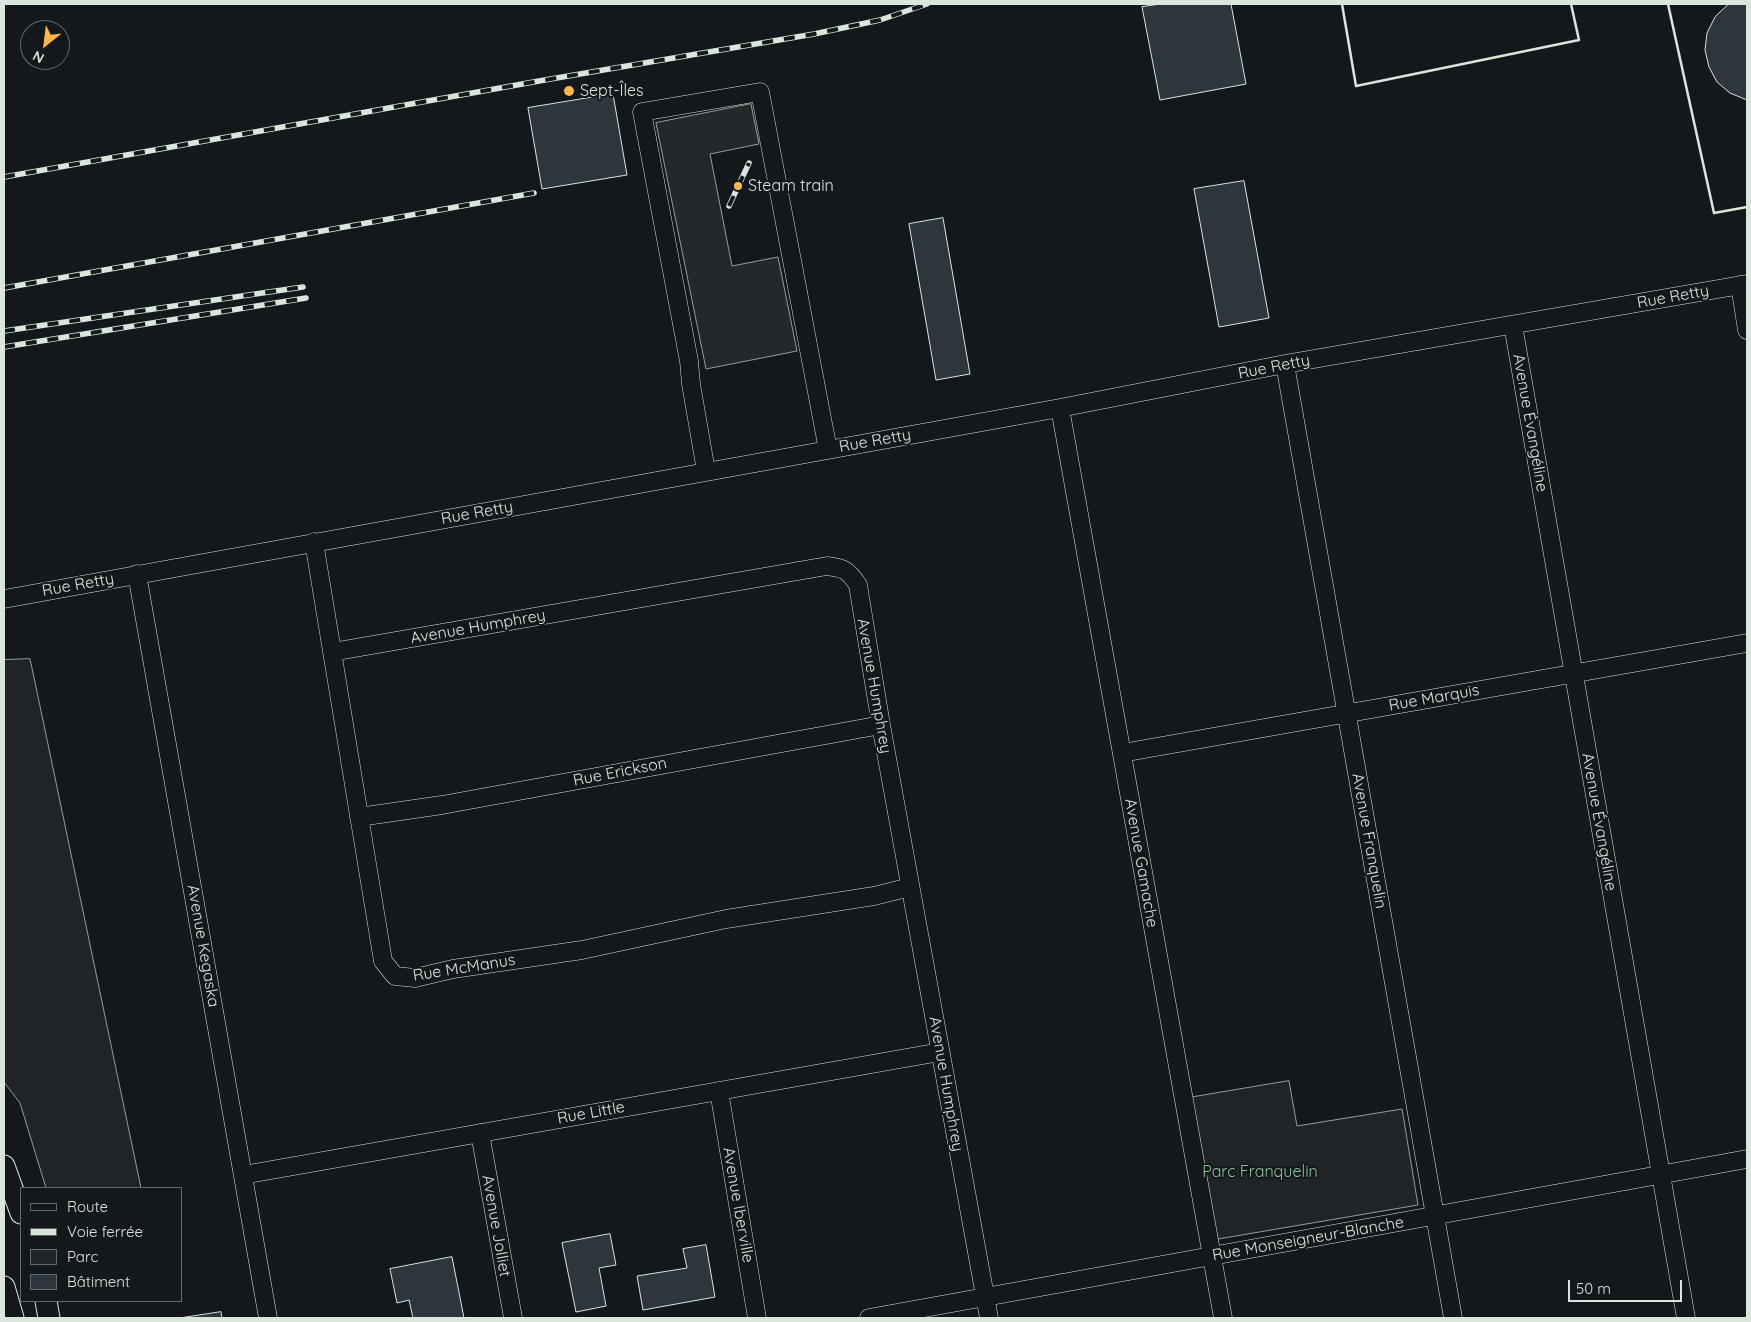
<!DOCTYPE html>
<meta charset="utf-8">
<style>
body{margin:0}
#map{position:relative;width:1751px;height:1322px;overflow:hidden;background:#14181c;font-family:Quicksand,sans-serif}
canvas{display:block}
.frame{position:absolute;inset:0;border:5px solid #d8e6dc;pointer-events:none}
.legend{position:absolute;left:20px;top:1187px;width:162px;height:115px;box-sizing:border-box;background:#14181c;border:1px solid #626a69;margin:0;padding:6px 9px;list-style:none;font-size:15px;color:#d8e6dc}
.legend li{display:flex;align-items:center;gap:10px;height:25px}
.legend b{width:25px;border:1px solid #626a69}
.north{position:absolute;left:20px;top:20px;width:50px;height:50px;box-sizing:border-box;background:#14181c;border:1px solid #626a69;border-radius:50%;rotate:209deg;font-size:14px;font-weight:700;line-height:20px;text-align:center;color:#d8e6dc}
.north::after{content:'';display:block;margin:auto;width:18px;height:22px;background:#ffb74d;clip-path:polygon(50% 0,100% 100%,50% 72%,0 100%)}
.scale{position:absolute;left:1568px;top:1280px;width:114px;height:22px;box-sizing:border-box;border:2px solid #d8e6dc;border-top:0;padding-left:6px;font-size:15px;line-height:18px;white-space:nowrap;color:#d8e6dc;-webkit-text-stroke:4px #14181c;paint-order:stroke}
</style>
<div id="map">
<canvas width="1751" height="1322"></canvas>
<div class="frame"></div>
<ul class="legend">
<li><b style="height:6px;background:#14181c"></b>Route</li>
<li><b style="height:6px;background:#d8e6dc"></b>Voie ferrée</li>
<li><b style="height:14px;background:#202428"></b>Parc</li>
<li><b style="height:14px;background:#2c363c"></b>Bâtiment</li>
</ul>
<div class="north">N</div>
<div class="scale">50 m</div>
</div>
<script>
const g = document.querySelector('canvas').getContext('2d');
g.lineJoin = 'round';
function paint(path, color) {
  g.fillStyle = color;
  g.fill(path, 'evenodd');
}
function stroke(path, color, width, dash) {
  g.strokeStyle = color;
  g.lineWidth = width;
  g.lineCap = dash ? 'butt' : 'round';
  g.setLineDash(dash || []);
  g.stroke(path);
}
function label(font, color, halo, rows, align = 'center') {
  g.font = font + ' Quicksand,sans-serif';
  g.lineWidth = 4;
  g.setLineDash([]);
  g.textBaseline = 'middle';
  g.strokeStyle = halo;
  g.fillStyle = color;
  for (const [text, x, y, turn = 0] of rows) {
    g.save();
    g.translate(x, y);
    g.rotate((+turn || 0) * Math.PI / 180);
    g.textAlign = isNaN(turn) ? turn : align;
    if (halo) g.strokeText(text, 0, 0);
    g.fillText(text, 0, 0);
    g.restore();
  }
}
const green = new Path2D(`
 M30,659L36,687L141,1188H46L20,1103L4,1082V660Z
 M1289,1081L1297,1126L1402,1109L1418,1205L1212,1240L1188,1098Z`);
paint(green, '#202428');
stroke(green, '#939e99', 1);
const parking = new Path2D(`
 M751,104L759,144L710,154L732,266L778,257L797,351L706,369L656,123Z`);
paint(parking, '#24282b');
stroke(parking, '#939e99', 1);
const building = new Path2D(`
 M1161,4H1231L1246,84L1160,100L1142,7Z
 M1729,4H1747V100L1730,93L1717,82L1709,67L1705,50L1707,33L1715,17Z
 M613,94L627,175L542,189L528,108Z
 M1244,181L1269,318L1219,327L1194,189Z
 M943,218L970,374L936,380L909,224Z
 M610,1234L616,1265L599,1268L606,1306L576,1312L562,1243Z
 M706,1245L715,1297L643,1310L637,1276L687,1268L683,1249Z
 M452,1257L464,1318H413L409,1300L397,1303L390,1269Z
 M221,1312L222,1318H180Z`);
paint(building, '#2c363c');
stroke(building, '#d8e6dc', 1);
const minor = new Path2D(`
 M1740,285L1747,330
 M1513,325L1686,1318
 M1285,364L1453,1318
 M1060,408L1223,1318
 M706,471L691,384L689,361L642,112L760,92L828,450
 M314,542L383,961L395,976L415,978L453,969L582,950L726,919L874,896L910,887
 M137,574L268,1318
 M4,599L1060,408L1285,364L1747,284
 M332,652L827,566C844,568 848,570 858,585L881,725L989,1318
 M1122,753L1747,643
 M359,817L442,805L881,725
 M719,1091L757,1318
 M480,1133L513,1318
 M243,1175L940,1052
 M869,1318L1747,1159`);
const major = new Path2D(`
 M4,1166L21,1213
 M4,1287L13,1318
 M46,1301L49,1318`);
stroke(minor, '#d8e6dc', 19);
stroke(major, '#d8e6dc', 23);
stroke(minor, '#14181c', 18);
stroke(major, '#14181c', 21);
const rail = new Path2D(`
 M4,177L539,81L814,34L880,20L927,4
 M729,206L749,163
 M4,288L534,193
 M4,331L303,287
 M4,347L306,298`);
stroke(rail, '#d8e6dc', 5.5);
stroke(rail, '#14181c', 4, [11]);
stroke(new Path2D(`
 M1342,4L1356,86L1579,40L1571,4
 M1668,4L1714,213L1747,207`), '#d8e6dc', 2.5);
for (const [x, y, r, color] of [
 [569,91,6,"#ffb74d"],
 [738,186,5,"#ffb74d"]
]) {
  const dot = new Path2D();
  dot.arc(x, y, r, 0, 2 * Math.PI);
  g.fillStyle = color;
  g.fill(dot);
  stroke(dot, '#14181c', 2);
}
label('16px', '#d8e6dc', '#14181c', [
 ["Sept-Îles",580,91],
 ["Steam train",748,186]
], 'left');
label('16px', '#d8e6dc', '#14181c', [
 ["Rue Retty",1673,297,-10],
 ["Rue Retty",1274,367,-11],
 ["Avenue Évangéline",1530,423,80],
 ["Rue Retty",875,441,-10],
 ["Rue Retty",477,513,-10],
 ["Rue Retty",78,585,-10],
 ["Avenue Humphrey",478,627,-10],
 ["Avenue Humphrey",874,686,80],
 ["Rue Marquis",1434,698,-10],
 ["Rue Erickson",620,772,-11],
 ["Avenue Évangéline",1599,822,80],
 ["Avenue Franquelin",1369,841,80],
 ["Avenue Gamache",1141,863,80],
 ["Avenue Kegaska",203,946,80],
 ["Rue McManus",464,968,-9],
 ["Avenue Humphrey",946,1084,80],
 ["Rue Little",591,1113,-10],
 ["Avenue Iberville",738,1205,80],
 ["Avenue Jolliet",496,1226,80],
 ["Rue Monseigneur-Blanche",1308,1239,-10]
]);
label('16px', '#8ac095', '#14181c', [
 ["Parc Franquelin",1260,1172]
]);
</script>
